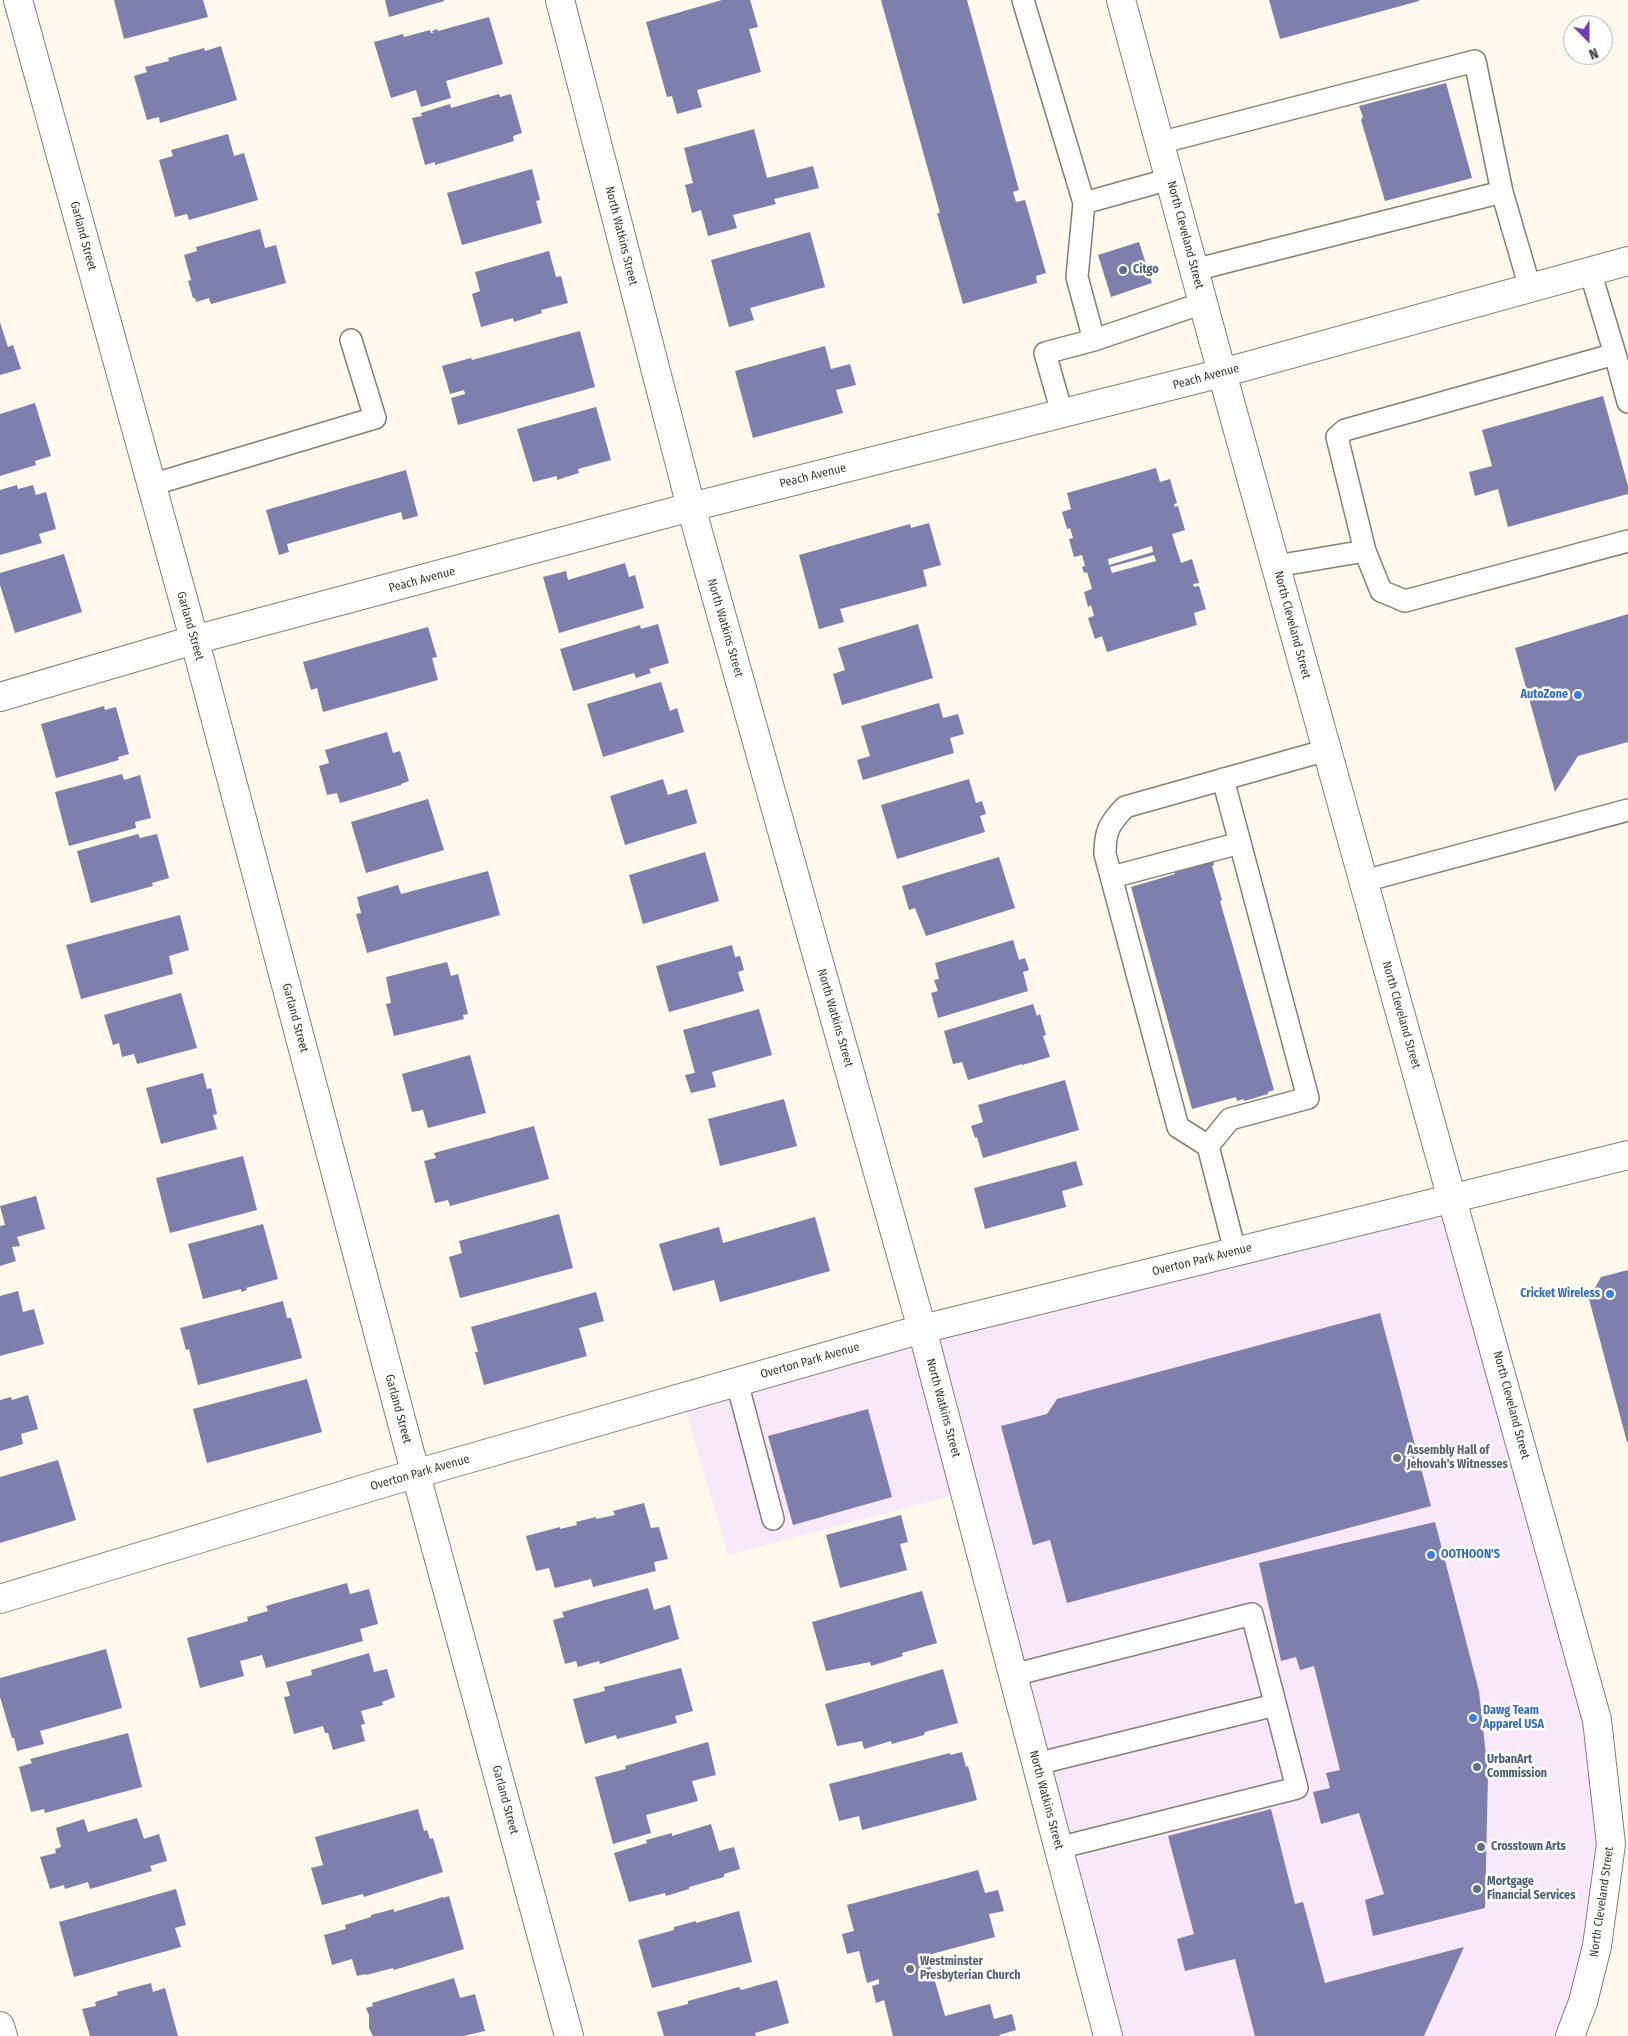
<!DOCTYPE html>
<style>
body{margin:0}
#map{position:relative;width:1628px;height:2036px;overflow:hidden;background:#fff8ed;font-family:"Fira Sans Condensed",sans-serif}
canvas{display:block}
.north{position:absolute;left:1563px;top:15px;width:50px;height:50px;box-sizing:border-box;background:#fff;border:1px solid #b2b1af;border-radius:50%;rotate:158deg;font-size:14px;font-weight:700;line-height:20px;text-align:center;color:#3e3b37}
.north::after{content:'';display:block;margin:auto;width:18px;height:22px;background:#6f3cb3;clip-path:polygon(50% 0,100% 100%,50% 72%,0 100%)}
</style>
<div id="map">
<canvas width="1628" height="2036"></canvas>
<div class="north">N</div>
</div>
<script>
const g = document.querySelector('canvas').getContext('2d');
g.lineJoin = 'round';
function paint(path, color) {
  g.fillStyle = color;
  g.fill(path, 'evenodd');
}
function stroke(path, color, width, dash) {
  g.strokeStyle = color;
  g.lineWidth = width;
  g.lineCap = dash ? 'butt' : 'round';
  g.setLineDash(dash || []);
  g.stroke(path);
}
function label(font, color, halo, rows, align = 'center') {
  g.font = font + ' "Fira Sans Condensed",sans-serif';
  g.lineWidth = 5;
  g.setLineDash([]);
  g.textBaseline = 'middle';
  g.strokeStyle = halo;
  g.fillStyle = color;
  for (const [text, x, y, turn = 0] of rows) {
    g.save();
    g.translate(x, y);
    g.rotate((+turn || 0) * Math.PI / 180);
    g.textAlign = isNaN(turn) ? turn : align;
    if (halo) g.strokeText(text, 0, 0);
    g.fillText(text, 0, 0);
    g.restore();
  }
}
paint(new Path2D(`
 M1453,1197L1597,1720L1611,1844L1570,2036H1108L965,1492L728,1555L682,1397Z`), '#f9e8fa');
paint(new Path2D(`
 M114,0H203L208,17L124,39Z
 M385,0H444V1L389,17Z
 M722,0H750L758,27L749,29L761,72L697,90L702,107L677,114L672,96L667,97L646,22Z
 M881,0H967L1019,190L1013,192L1016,202L1025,200L1046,273L1036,276L1037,283L963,304L937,213H940Z
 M1269,0H1419V1L1280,39Z
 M489,17L503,64L446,81L451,98L421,107L416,90L391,98L374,42L403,34L404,37L430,30L431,33H433L432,31L437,29L438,31Z
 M221,46L237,100L160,123L159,117L147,120L134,76L147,72L145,67L169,61L168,58L204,48L205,51Z
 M1446,83L1472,178L1385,201L1361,120L1363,117L1359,106Z
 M499,94L500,97L511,94L522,133L513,136L514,141L435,165V162L425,165L412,118L422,116L421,113L450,104L451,108Z
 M754,129L767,178L813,166L819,188L774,199L776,204L733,215L737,228L708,236L701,210L692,213L685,185L693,183L684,148Z
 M228,134L234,156L244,153L258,200L189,220L187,214L175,217L159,160L173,156L171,150Z
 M532,169L540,200L536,201L542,223L462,245L447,193Z
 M260,229L265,248L276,245L286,283L211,304L209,298L196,302L195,298H193L188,281L191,280L184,255L197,251L196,247Z
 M810,232L825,287L750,308L754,320L729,327L711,260Z
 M1139,242L1152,283L1111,297L1098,255Z
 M549,251L556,277L561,276L568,303L541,310L542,313L514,322L513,318L481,327L472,294L480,291L475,272Z
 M0,322L8,347L13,345L21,369L0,375Z
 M580,331L595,387L458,425L451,398L465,394L464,390L450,394L442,366L471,358L472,360Z
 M825,346L831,369L850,364L856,385L836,390L843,413L753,438L735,371Z
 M1603,396L1628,486V494L1508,527L1498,489L1475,496L1469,472L1492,466L1482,430Z
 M35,403L51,456L35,461L36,465L0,476V414Z
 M596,407L611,460L578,469L579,473L557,480V476L533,482L517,429Z
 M1156,468L1160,482L1170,479L1177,503L1174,504L1175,507L1178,506L1185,530L1172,534L1181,563L1192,559L1199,583L1193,584L1194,587L1199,586L1206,609L1194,613L1197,625L1107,652L1102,636L1095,639L1088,618L1094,616L1091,605L1088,607L1084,592L1092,589L1087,572L1084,573L1082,567L1085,566L1082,555L1074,557L1069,539L1073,538L1070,528L1067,529L1062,512L1071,509L1067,493ZM1152,546L1153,552L1109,565L1108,559ZM1154,555L1156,561L1112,573L1110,567Z
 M406,470L418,516L403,520L401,512L287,544L289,552L279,555L266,510Z
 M17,485L18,489L33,485L36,495L46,492L56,529L39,534L42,543L0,555V490Z
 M929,523L941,565L923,570L927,586L840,609L844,622L819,629L799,555L910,524L911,528Z
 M64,554L82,612L15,633L0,585V573Z
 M625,563L629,577L635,575L644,608L559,633L543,577L566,571L568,580Z
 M1628,614V742L1578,756L1555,792L1515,648Z
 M658,624L669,663L649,669L651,673L636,678L634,673L573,691L560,649L640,625L641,629Z
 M918,624L933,678L842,705L833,674L845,670L838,648Z
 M428,627L437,657L432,658L438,680L323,712L317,688L311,690L303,662Z
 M661,682L670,711L677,708L684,732L603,757L587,704Z
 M939,703L943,718L958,714L964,734L950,738L954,753L863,780L857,760L870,756L861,726Z
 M104,706L105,710L116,707L129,754L118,757L119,760L56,778L41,724Z
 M387,732L393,753L400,751L409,781L401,784V785L340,803L337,793L327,795L319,766L329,763L325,750Z
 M122,774L124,780L140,775L151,818L135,822L136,828L69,846L55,792Z
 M663,779L668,795L687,789L697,823L625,845L610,796Z
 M969,779L976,803L982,801L986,814L980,816L985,832L897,859L881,805Z
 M428,799L444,850L366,873L351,822Z
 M138,834L140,838L157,834L169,878L152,883L153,886L91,903L77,851Z
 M705,852L719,901L643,924L629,875Z
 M999,857L1015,908L926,936L915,908L909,910L902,886Z
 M1205,861L1206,864L1213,861L1214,865L1212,866L1222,900L1220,901L1274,1090L1268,1092V1094L1244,1101V1099L1237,1101L1236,1097L1192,1109L1131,887L1175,874L1174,872L1181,870L1180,868Z
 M488,871L500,915L367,953L356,914L361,913L357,897L398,885L401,894Z
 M180,915L189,950L169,956L173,974L81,999L66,945Z
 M1013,940L1019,960L1025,958L1029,970L1023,972L1028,991L938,1018L931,993L938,991L934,980L939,979L935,963Z
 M732,945L735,957L740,956L744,970L738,972L744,991L669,1012L656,966Z
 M447,962L451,976L458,974L468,1014L463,1015L464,1019L394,1036L386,1004L391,1003L386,977Z
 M181,993L197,1048L137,1064L134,1054L122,1057L119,1043L113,1045L104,1015Z
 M1033,1004L1037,1016L1040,1014L1046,1035L1043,1036L1050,1057L1022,1065V1064L968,1080L962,1062L953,1064L944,1031Z
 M759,1009L772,1055L712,1072L716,1087L691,1093L685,1075L695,1073L683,1030Z
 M470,1055L486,1113L428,1128L423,1110L412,1112L402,1074Z
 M203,1073L207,1089L211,1088L217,1114L213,1115L217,1129L161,1144L146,1088Z
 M1065,1080L1079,1130L983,1158L977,1137L975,1138L971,1126L983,1122L978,1105Z
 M784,1099L797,1146L720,1166L708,1119Z
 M534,1126L549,1179L450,1206L448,1200L435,1203L424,1161L436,1158L434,1153Z
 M243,1156L257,1210L170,1233L156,1178Z
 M1076,1161L1083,1185L1062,1191L1066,1207L985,1229L974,1188Z
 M36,1196L45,1229L17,1237L20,1246L12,1247L16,1261L0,1266V1226L5,1225L0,1206Z
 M559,1214L573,1268L460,1298L449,1257L462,1253L459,1241Z
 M815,1217L830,1271L720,1302L714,1280L673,1291L659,1244L719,1227L723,1243Z
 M263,1224L278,1279L246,1288L247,1290L241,1292V1289L203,1299L188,1244Z
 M1628,1270V1442H1627L1589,1299L1601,1277Z
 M18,1291L23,1312L34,1309L44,1344L0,1356V1296Z
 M596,1292L604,1321L579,1328L587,1356L484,1385L475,1352H478L471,1327Z
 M283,1301L287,1318H291L302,1358L198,1385L189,1349L186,1350L180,1328Z
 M1380,1313L1431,1506L1067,1603L1050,1540L1033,1545L1001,1426L1047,1414L1057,1399Z
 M307,1379L322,1432L207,1463L193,1409Z
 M28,1395L38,1429L21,1434L23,1444L0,1451V1400L11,1397L12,1400Z
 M868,1409L892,1497L793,1525L768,1436Z
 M58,1460L76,1520L0,1543V1477Z
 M644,1503L651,1528L659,1527L668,1559L654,1562L656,1571L593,1587L591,1579L555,1588L549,1568L536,1571L526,1536L560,1527V1529L577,1525L576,1522L596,1517V1519L615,1515L613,1511Z
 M901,1515L908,1542L900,1544L907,1570L840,1588L826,1535Z
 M1435,1522L1479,1691L1488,1774L1485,1908L1373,1936L1365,1900L1384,1894L1359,1813L1321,1824L1313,1792L1330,1788L1326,1773L1340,1770L1314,1666L1300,1670L1296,1657L1281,1661L1259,1563Z
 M347,1583L350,1594L369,1589L378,1624L360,1629L363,1641L266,1668L262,1655L240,1661L244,1676L200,1688L187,1638L248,1621L247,1617L268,1611L266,1606Z
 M648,1588L654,1610L670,1605L679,1639L600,1664L599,1661L578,1667L576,1661L565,1664L553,1620L564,1617L562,1612Z
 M922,1591L937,1643L902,1653L903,1656L871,1666L870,1662L826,1671L812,1622Z
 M106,1649L122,1708L40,1731L44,1744L17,1751L14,1738H12L0,1697V1678Z
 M369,1653L374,1672L387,1669L395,1697L382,1702L383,1705L361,1711L365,1724L361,1725L365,1741L333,1750L328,1733H325L323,1726L294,1734L284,1697L290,1696L286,1682L312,1675L311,1670Z
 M681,1668L693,1711L675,1716L677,1723L617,1739L616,1735L585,1744L573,1699L605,1691L604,1687Z
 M943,1669L958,1723L925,1732L924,1735L892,1744L891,1741L864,1749L862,1741L837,1746L825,1704Z
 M128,1733L142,1787L45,1813L44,1809L31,1812L19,1767L32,1763L30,1759Z
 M708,1742L716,1775L692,1781L698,1801L646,1815L651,1833L613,1844L595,1777L626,1769L625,1766Z
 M962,1752L966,1767L968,1766L977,1800L862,1830L859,1816L839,1821L829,1784L950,1753V1755Z
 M418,1809L424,1831L427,1830L430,1839L433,1838L443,1872L364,1897L363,1894L322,1905L311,1868L323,1865L315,1837Z
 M1271,1809L1295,1904L1303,1902L1325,1983L1464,1947L1424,2036H1255L1235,1959L1185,1971L1177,1939L1194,1934L1168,1836Z
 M137,1818L144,1839L159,1834L167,1861L150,1866L152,1871L90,1889L88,1882L65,1889L64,1885L50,1889L40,1857L56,1853L55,1849L61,1847L56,1828L84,1819L88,1832Z
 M711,1824L719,1851L734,1847L740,1869L724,1874V1877L689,1887V1889L666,1896L665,1893L629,1902L614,1853L647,1843L646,1840L672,1833V1836Z
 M978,1870L985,1893L998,1890L1004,1911L989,1914L995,1937L928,1955L930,1964L945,2016L990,2004L994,2019L1012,2014L1016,2030L999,2035L1000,2036H893L884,2000L876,2003L872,1986L879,1984V1979L867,1983L859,1951L847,1954L842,1934L854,1931L847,1905Z
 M176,1889L186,1925L175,1928L181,1947L74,1977L59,1922Z
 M449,1896L464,1949L394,1970L393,1968L366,1975L365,1974L357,1976L352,1959L332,1965L324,1935L346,1929L345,1925L371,1917V1915L394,1909V1912L443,1897V1898Z
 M739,1911L752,1962L652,1988L638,1940L674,1930V1927L696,1921V1923Z
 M454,1978L460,1998L475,1994L485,2031L463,2036H373L369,2028V2015L366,2008L373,2006L372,2003Z
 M777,1980L789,2023L755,2033L756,2036H664L657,2012L688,2004V2001L739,1987L741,1990Z
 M151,1983L153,1992L165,1988L178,2036H90L82,2009L96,2006L95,2002L118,1995L117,1992Z`), '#7e7fac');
const service = new Path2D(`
 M1023,0L1084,203L1170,179
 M1159,143L1475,61L1502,192
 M1084,203L1077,277L1094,340L1203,303
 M1194,270L1502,192L1530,288
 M1615,354L1628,402
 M1062,413L1045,353L1094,340
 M151,485L375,418L351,340
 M1365,551L1381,591L1405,601L1628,541
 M1276,566L1365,551L1337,437L1345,430L1615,354L1590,271
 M1112,877L1240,843
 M1364,881L1628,810
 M1208,1146L1230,1119L1308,1098L1223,779
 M1235,1251L1208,1146L1178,1127L1105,854C1105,831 1109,824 1125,807L1327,750
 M737,1382L773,1519
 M1013,1675L1252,1614L1297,1788L1058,1848
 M1036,1764L1275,1705`);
const minor = new Path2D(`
 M18,0L201,664L406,1438L569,2036
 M560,0L691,507L922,1329L1108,2036
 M0,697L194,640L691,507L1222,373L1628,261
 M0,2026L3,2036`);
const tertiary = new Path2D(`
 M0,1599L387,1482L922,1329L1628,1155`);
const secondary = new Path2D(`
 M1121,0L1222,373L1597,1720L1611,1844L1597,1946L1583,2002L1570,2036`);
stroke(service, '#857f75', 24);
stroke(minor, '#857f75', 30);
stroke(tertiary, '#857f75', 30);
stroke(secondary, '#857f75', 30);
stroke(service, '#fff', 21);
stroke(minor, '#fff', 28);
stroke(tertiary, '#fff', 28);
stroke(secondary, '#fff', 28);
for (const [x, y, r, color] of [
 [1123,270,5,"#5c6f8a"],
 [1578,695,5,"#3f7fe0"],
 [1610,1294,5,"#3f7fe0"],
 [1397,1458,5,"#6b7280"],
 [1431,1555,5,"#3f7fe0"],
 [1473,1718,5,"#3f7fe0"],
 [1477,1767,5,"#5c6f8a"],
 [1481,1847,5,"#5c6f8a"],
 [1477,1889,5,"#5c6f8a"],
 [910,1969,5,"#6b7280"]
]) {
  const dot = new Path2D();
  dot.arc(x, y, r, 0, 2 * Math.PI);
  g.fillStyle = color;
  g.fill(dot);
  stroke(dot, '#fff', 2);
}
label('12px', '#3e3b37', '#fff', [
 ["North Cleveland Street",1185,235,75],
 ["Garland Street",83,236,75],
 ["North Watkins Street",621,236,76],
 ["Peach Avenue",1206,377,-15],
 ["Peach Avenue",813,476,-14],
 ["Peach Avenue",422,580,-15],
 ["North Cleveland Street",1292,625,75],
 ["Garland Street",190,626,74],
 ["North Watkins Street",725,628,74],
 ["North Cleveland Street",1401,1015,74],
 ["Garland Street",295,1018,75],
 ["North Watkins Street",835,1018,74],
 ["Overton Park Avenue",1202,1260,-14],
 ["Overton Park Avenue",810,1361,-16],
 ["North Cleveland Street",1511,1405,75],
 ["North Watkins Street",943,1408,75],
 ["Garland Street",398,1409,75],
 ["Overton Park Avenue",420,1473,-16],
 ["Garland Street",505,1800,75],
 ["North Watkins Street",1046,1800,75],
 ["North Cleveland Street",1602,1902,-82]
]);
label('bold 12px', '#4e5e75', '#fff', [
 ["Citgo",1133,270],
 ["UrbanArt",1487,1760],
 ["Commission",1487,1774],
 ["Crosstown Arts",1491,1847],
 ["Mortgage",1487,1882],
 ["Financial Services",1487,1896]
], 'left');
label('bold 12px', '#366cbe', '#fff', [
 ["AutoZone",1568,695],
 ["Cricket Wireless",1600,1294],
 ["OOTHOON'S",1441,1555,"left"],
 ["Dawg Team",1483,1711,"left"],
 ["Apparel USA",1483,1725,"left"]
], 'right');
label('bold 12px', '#5b616d', '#fff', [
 ["Assembly Hall of",1407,1451],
 ["Jehovah's Witnesses",1407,1465],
 ["Westminster",920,1962],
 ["Presbyterian Church",920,1976]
], 'left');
</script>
